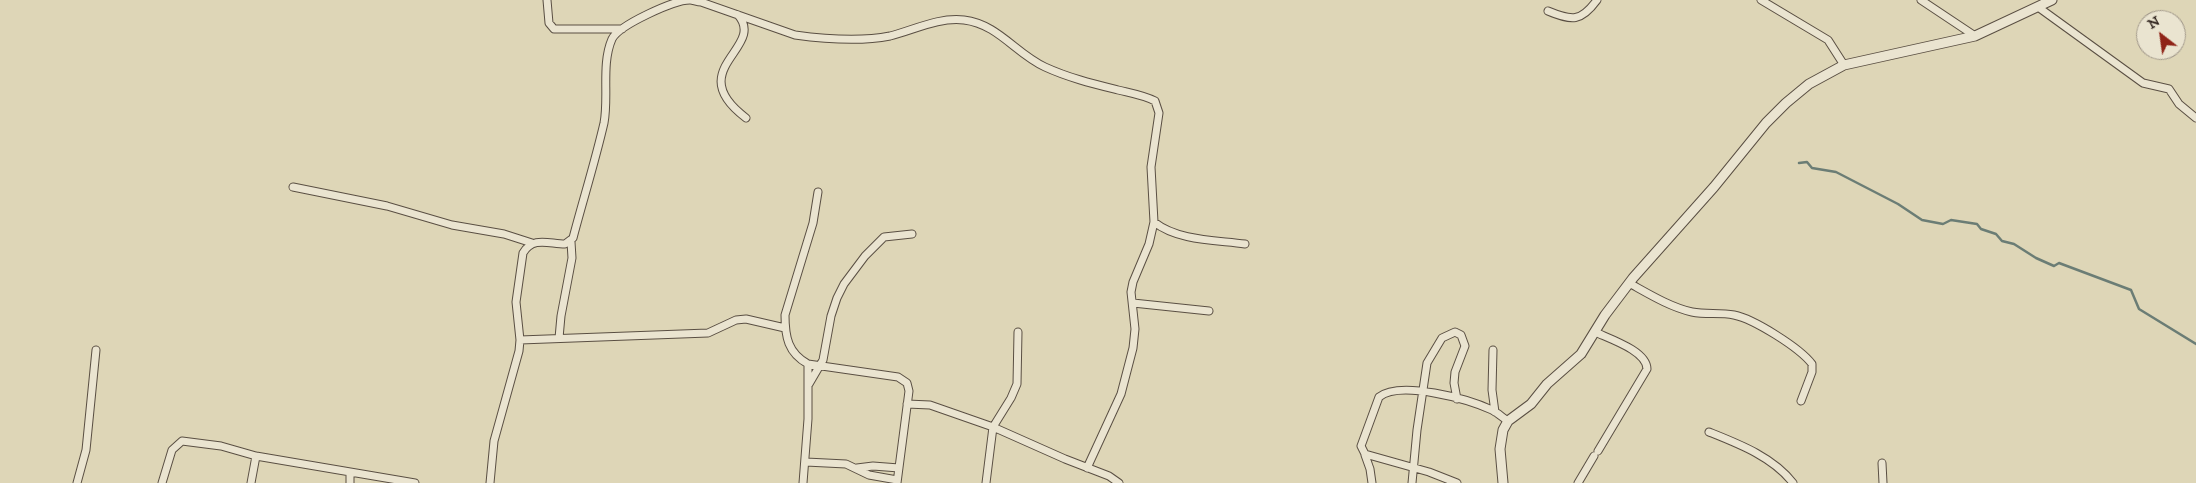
<!DOCTYPE html>
<style>
body{margin:0}
#map{position:relative;width:2196px;height:483px;overflow:hidden;background:#ded6b7;font-family:"IM FELL DW Pica",serif}
canvas{display:block}
.north{position:absolute;left:2136px;top:10px;width:50px;height:50px;box-sizing:border-box;background:#eae4d0;border:1px solid #9f9688;border-radius:50%;rotate:330deg;font-size:14px;font-weight:700;line-height:20px;text-align:center;color:#2e221c}
.north::after{content:'';display:block;margin:auto;width:18px;height:22px;background:#8f2418;clip-path:polygon(50% 0,100% 100%,50% 72%,0 100%)}
</style>
<div id="map">
<canvas width="2196" height="483"></canvas>
<div class="north">N</div>
</div>
<script>
const g = document.querySelector('canvas').getContext('2d');
g.lineJoin = 'round';
function stroke(path, color, width, dash) {
  g.strokeStyle = color;
  g.lineWidth = width;
  g.lineCap = dash ? 'butt' : 'round';
  g.setLineDash(dash || []);
  g.stroke(path);
}
stroke(new Path2D(`
 M1799,163L1807,162L1812,168L1836,172L1898,204L1922,220L1943,224L1951,220L1977,224L1981,229L1996,234L2002,241L2014,244L2036,258L2054,266L2059,263L2131,290L2139,309L2196,344`), '#6b7d75', 2.5);
const minor = new Path2D(`
 M547,0L549,23L554,29H622
 M1761,0L1828,40L1844,65
 M1921,0L1975,36
 M2038,7L2143,83L2169,89L2179,104L2196,118
 M1548,11C1572,21 1581,22 1597,0
 M738,15C767,48 681,69 746,118
 M293,187L387,206L452,225L504,234L532,243
 M818,192L813,223L785,315C785,337 788,353 808,364L898,377L907,383L909,391L897,483
 M1154,222C1178,241 1216,240 1245,244
 M1629,283C1649,294 1670,307 1692,312C1706,315 1720,312 1734,315C1754,319 1800,348 1812,364V372L1801,401
 M1133,303L1209,311
 M1595,332C1610,339 1647,351 1647,369L1598,451
 M559,338L561,316L572,258L571,242
 M520,340L708,333L736,320L746,319L785,328
 M1493,350L1492,390L1495,412
 M809,384L823,360L831,316L837,298L844,284L865,256L884,237L912,234
 M907,404L930,405L993,427L1065,459L1109,476L1119,483
 M1709,432C1739,444 1773,457 1793,483
 M1365,455L1370,469L1372,483
 M806,462L846,464L869,475L897,480
 M1882,463L1883,483
 M857,468L873,466L899,468
 M77,483L86,450L96,350
 M162,483L172,450L182,441L221,446L256,456L415,483
 M251,483L256,456
 M350,483V472
 M490,483L494,441L519,351L520,340L516,302L523,253C533,236 549,244 565,244L573,238C583,200 595,162 604,123C609,97 601,64 612,39C619,25 674,0 690,0C693,0 697,2 701,2L795,35C824,39 860,42 890,36C914,30 938,17 964,20C998,24 1016,54 1045,67C1069,78 1094,84 1118,90C1130,93 1143,95 1155,101L1159,113L1151,167L1154,222L1149,244L1133,282L1131,292L1135,329L1133,348L1121,394L1087,468
 M803,483L808,419V364
 M986,483L993,427L1011,398L1017,384L1018,332
 M1412,483L1417,430L1427,363L1442,338L1455,332L1461,335L1465,346L1455,372L1454,383L1457,399
 M1457,483L1429,472L1365,454L1361,446L1379,397C1400,380 1468,399 1492,410C1498,413 1503,418 1508,421
 M1578,483L1594,456`);
const tertiary = new Path2D(`
 M1503,483L1500,449L1503,430L1508,421L1531,404L1547,384L1581,354L1605,315L1633,278L1714,187L1766,123L1786,103L1809,84L1844,65L1975,36L2052,0`);
stroke(minor, '#5a4f43', 9);
stroke(tertiary, '#5a4f43', 11);
stroke(minor, '#eae4d0', 7);
stroke(tertiary, '#eae4d0', 9);
</script>
